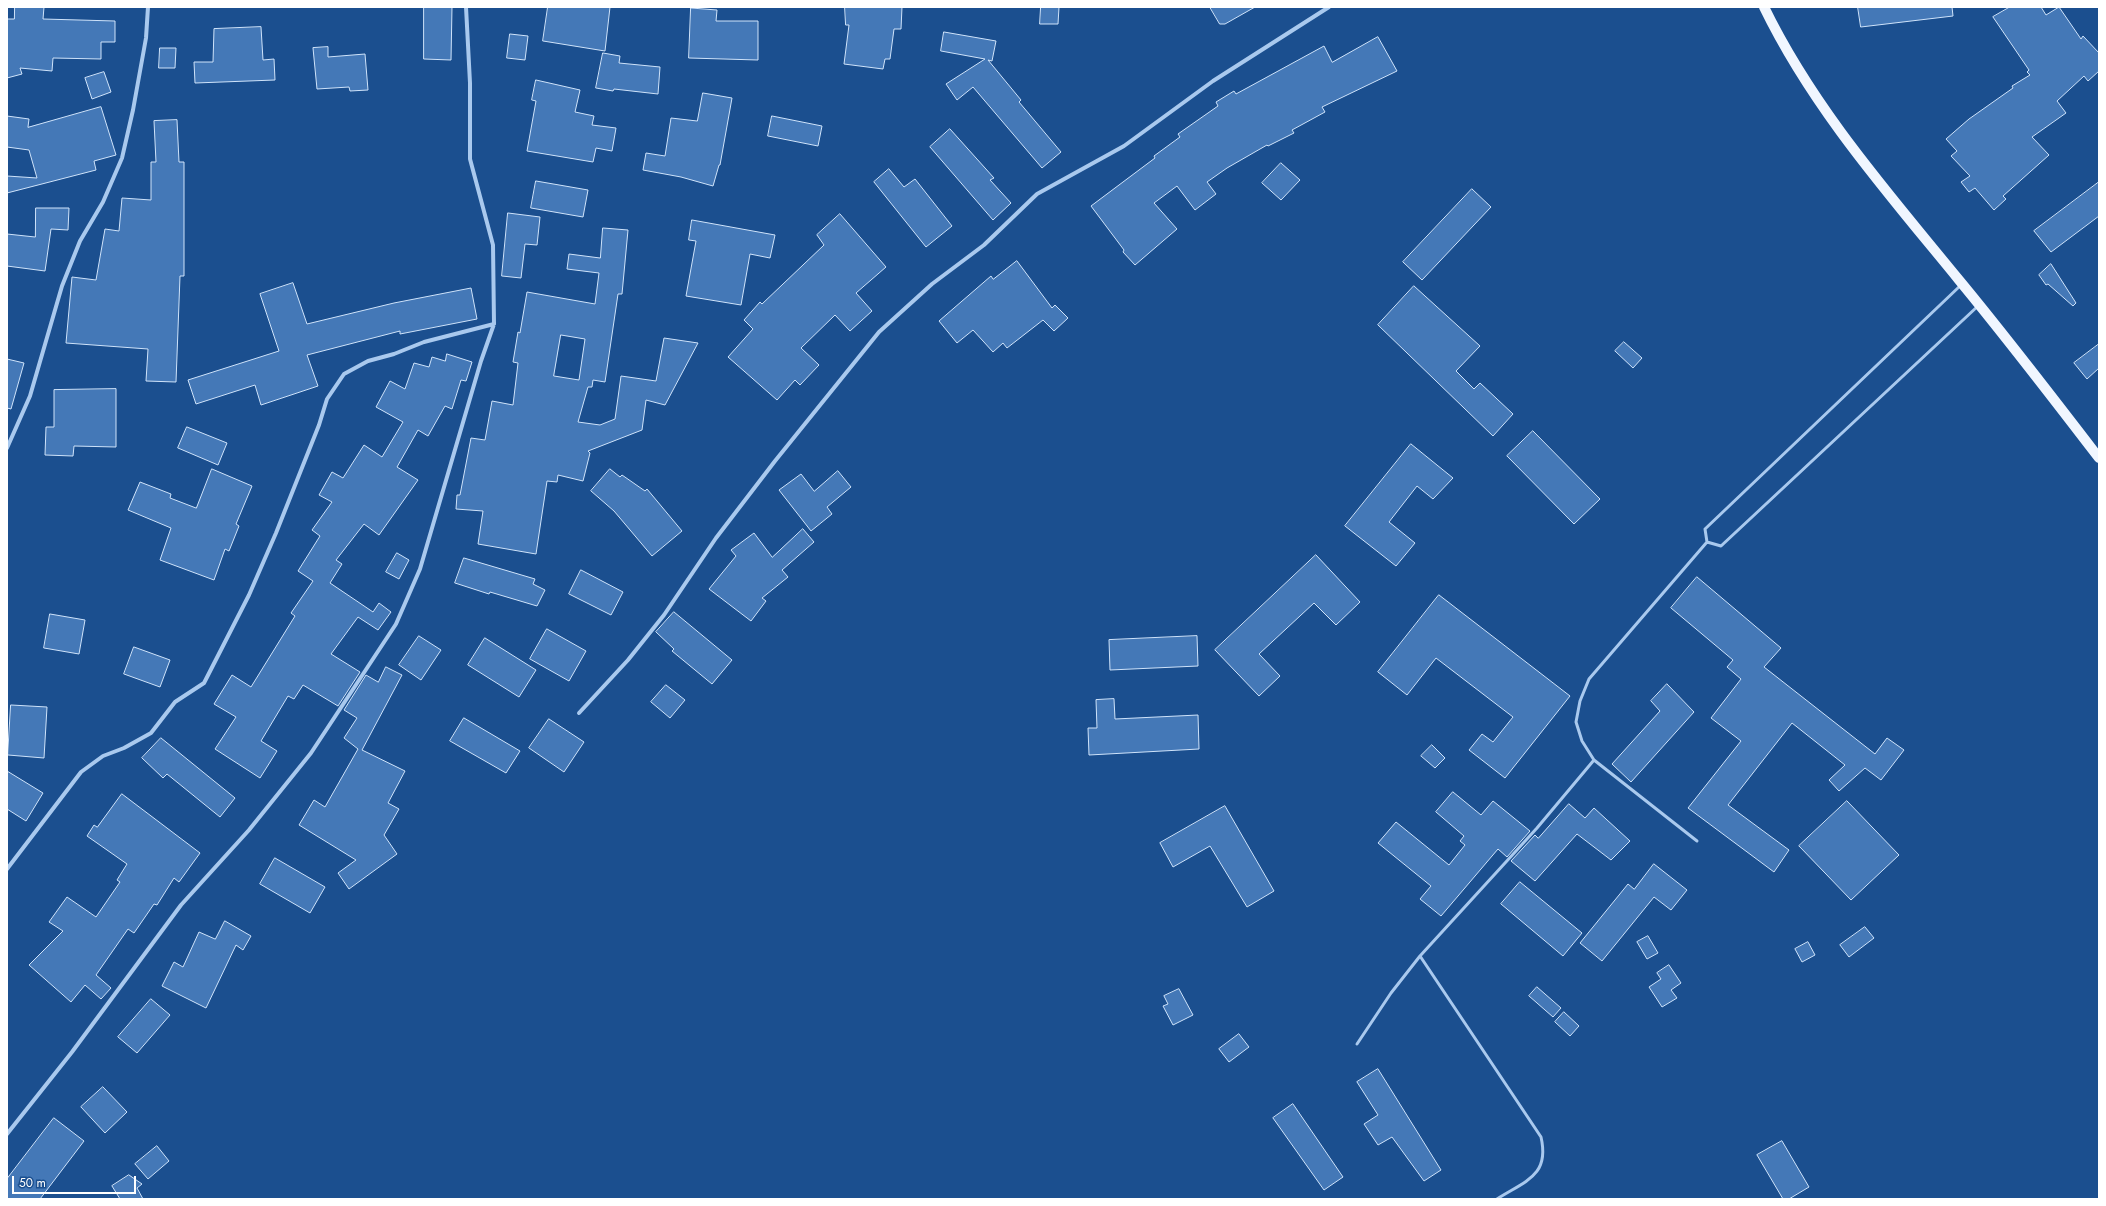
<!DOCTYPE html>
<style>
body{margin:0}
#map{position:relative;width:2106px;height:1206px;overflow:hidden;background:#1b4f8f;font-family:Jost,sans-serif}
canvas{display:block}
.frame{position:absolute;inset:0;border:8px solid #fff;pointer-events:none}
.scale{position:absolute;left:12px;top:1176px;width:124px;height:18px;box-sizing:border-box;border:2px solid #fff;border-top:0;padding-left:5px;font-size:12px;line-height:14px;white-space:nowrap;color:#fff;-webkit-text-stroke:3px #1b4f8f;paint-order:stroke}
</style>
<div id="map">
<canvas width="2106" height="1206"></canvas>
<div class="frame"></div>
<div class="scale">50 m</div>
</div>
<script>
const g = document.querySelector('canvas').getContext('2d');
g.lineJoin = 'round';
function paint(path, color) {
  g.fillStyle = color;
  g.fill(path, 'evenodd');
}
function stroke(path, color, width, dash) {
  g.strokeStyle = color;
  g.lineWidth = width;
  g.lineCap = dash ? 'butt' : 'round';
  g.setLineDash(dash || []);
  g.stroke(path);
}
const building = new Path2D(`
 M15,7H44L43,19L115,21V42H101V59L53,58L52,71L20,68L22,74L7,78V19H14Z
 M424,7H452L451,60L424,59Z
 M548,7H610L605,51L543,41Z
 M845,7H902L901,29H894L890,59H885L883,69L844,64L849,25H846Z
 M1041,7H1059L1058,24H1040Z
 M1210,7H1255L1225,24H1220Z
 M1858,7H1952L1953,16L1861,27Z
 M2010,7H2041L2046,15L2059,7L2081,39L2083,36L2099,53V71L2088,81L2084,76L2057,101L2066,113L2032,137L2049,155L2003,196L2006,199L1994,210L1975,188L1969,192L1961,182L1970,176L1951,156L1957,151L1946,139L1969,119L2013,88L2012,86L2030,75L2027,72L2029,70L1993,17Z
 M691,8L717,10L716,21H758V60L689,58Z
 M261,27L263,60L274,59L275,80L195,83L194,62H213L214,29Z
 M944,32L996,41L992,61L988,60L1021,100L1019,102L1061,152L1042,168L973,87L957,100L946,84L985,59L941,51Z
 M510,34L528,36L525,60L507,58Z
 M1378,37L1397,71L1322,107L1325,112L1292,130L1294,133L1268,146L1267,145L1227,168L1207,182L1216,194L1195,210L1177,186L1154,203L1177,229L1135,265L1123,252L1124,250L1091,206L1155,158L1154,156L1180,137L1178,134L1218,106L1216,102L1234,91L1236,94L1324,46L1332,62Z
 M328,47V57L365,54L368,90L350,91L349,87L317,89L313,48Z
 M160,48H176L175,68H159Z
 M603,53L620,56L619,63L660,67L658,94L614,89L613,91L596,88Z
 M104,72L111,92L92,99L85,78Z
 M536,80L580,90L575,112L594,116L592,125L616,128L612,151L596,148L593,162L527,151L536,101L532,100Z
 M703,93L732,98L720,165H719L713,186L681,177L643,170L646,153L665,156L671,118L697,121Z
 M101,107L116,155L94,161L96,170L7,193V176L37,178L29,150L7,147V116L29,119L28,127Z
 M772,116L822,126L818,146L768,136Z
 M177,120L179,162H184V276H180L176,382L146,381L148,349L66,343L72,277L96,280L105,229L119,231L122,198L151,200V162H156L154,121Z
 M950,129L994,178L990,180L1011,203L993,220L930,147Z
 M1281,163L1300,180L1281,200L1262,183Z
 M889,169L904,187L915,179L952,226L926,247L874,182Z
 M536,181L588,190L583,217L531,208Z
 M2099,182V216L2051,252L2034,231Z
 M1472,189L1491,207L1422,280L1403,262Z
 M36,208H69L68,230L51,229L45,271L7,266V234L35,237Z
 M508,213L540,217L537,245L525,244L521,278L502,276Z
 M840,214L886,267L856,293L872,311L850,331L835,315L801,348L819,365L800,385L795,380L777,400L728,357L753,329L744,320L760,302L762,304L824,245L817,235Z
 M692,220L775,235L770,258L750,254L741,305L686,296L696,241L689,240Z
 M603,228L628,230L622,294H618L605,382L593,380L592,387H588L578,422L600,425L615,419L621,376L656,381L664,338L698,343L665,405L646,400L642,430L588,451L590,453L583,481L558,475L557,482L547,481L536,554L478,544L483,511L456,509L457,495H460L471,438L485,440L492,401L513,405L518,363L513,362L518,332L520,333L527,292L595,304L599,273L567,269L569,254L600,258ZM561,335L585,339L579,380L554,376Z
 M1017,261L1052,308L1055,305L1068,318L1054,331L1043,320L1007,348L1003,343L993,352L973,330L957,343L939,321L991,276L993,279Z
 M2051,264L2076,303L2073,306L2048,284L2046,285L2039,275Z
 M293,283L307,324L394,303L471,288L477,319L400,334V331L307,355L318,386L261,405L255,385L196,404L188,380L279,351L260,294Z
 M1414,286L1480,346L1456,371L1474,389L1480,383L1513,414L1493,436L1378,325Z
 M1624,342L1642,358L1633,368L1615,351Z
 M2099,344V368L2087,379L2074,363Z
 M447,354L472,362L466,381L461,380L452,409L445,406L428,436L418,430L397,467L418,480L379,535L364,524L336,560L342,564L330,583L373,612L379,603L391,612L378,630L358,617L331,654L360,672L338,706L303,685L294,699L288,696L261,741L277,751L260,778L215,749L236,717L214,704L232,675L251,687L295,616L291,613L313,581L298,571L320,536L312,530L332,502L319,495L332,472L343,478L364,445L382,457L403,422L376,407L390,381L405,389L414,363L429,367L432,357L445,361Z
 M7,359L24,363L11,409L7,408Z
 M116,389V447L74,446L73,456L45,455L46,427H54V390Z
 M187,427L227,443L218,465L178,448Z
 M1533,431L1600,499L1574,524L1507,456Z
 M1411,444L1453,478L1433,499L1417,486L1389,522L1415,543L1396,566L1345,526Z
 M212,469L252,486L236,524L239,526L229,551L225,549L214,580L160,560L171,528L128,510L140,482L171,494L170,498L196,508Z
 M610,469L620,477L622,475L645,491L647,489L682,531L652,556L614,511L591,491Z
 M838,471L851,487L827,507L832,514L811,531L779,490L801,474L814,491Z
 M803,529L814,542L782,570L788,577L762,598L766,601L751,621L709,589L736,556L731,550L754,533L772,557Z
 M397,553L409,560L399,579L386,572Z
 M1316,555L1360,602L1336,625L1314,603L1259,654L1280,676L1259,696L1215,650Z
 M464,558L535,579L533,584L545,590L537,606L490,592L489,594L455,583Z
 M581,570L623,592L611,615L569,594Z
 M1697,577L1781,648L1764,667L1875,754L1887,738L1904,750L1881,780L1865,768L1839,791L1829,780L1845,765L1792,723L1728,805L1789,850L1774,872L1688,808L1741,741L1711,718L1741,679L1727,667L1733,660L1671,608Z
 M1439,595L1570,696L1505,778L1469,750L1482,734L1493,742L1513,717L1436,658L1407,695L1378,672Z
 M674,612L732,660L712,684L672,651L674,649L656,632Z
 M50,614L85,620L79,654L44,648Z
 M547,629L586,651L569,681L530,659Z
 M419,636L441,650L421,680L399,665Z
 M1197,636L1198,666L1110,670L1109,640Z
 M485,638L536,670L519,697L468,665Z
 M134,647L170,660L160,687L124,674Z
 M386,667L402,675L362,750L405,771L388,803L399,809L384,835L397,854L349,889L338,873L356,860L299,825L314,800L325,807L358,749L344,738L357,718L344,710L366,675L378,682Z
 M1667,684L1694,712L1631,782L1612,764L1660,711L1651,701Z
 M666,685L685,700L670,718L651,702Z
 M1114,699L1115,719L1198,715L1199,749L1089,755L1088,728H1097L1096,700Z
 M11,705L47,707L44,758L8,755Z
 M464,718L520,751L506,773L450,741Z
 M549,719L584,742L564,772L529,748Z
 M161,738L235,798L220,817L167,774L163,778L142,758Z
 M1432,745L1445,758L1435,768L1421,756Z
 M7,771L43,793L26,821L7,809Z
 M1453,792L1481,815L1493,801L1530,831L1507,857L1498,849L1441,916L1420,899L1431,886L1378,843L1396,822L1449,865L1465,845L1460,841L1464,836L1436,812Z
 M122,794L200,853L179,882L174,878L157,905L154,904L134,933L128,929L96,975L111,988L101,999L85,985L71,1002L29,965L63,931L49,922L67,897L96,917L120,882L117,880L127,864L87,836L94,825L97,827Z
 M1847,801L1899,855L1851,900L1799,846Z
 M1569,804L1585,818L1594,808L1630,841L1611,860L1577,834L1535,881L1511,861L1535,835L1538,838Z
 M1225,806L1274,891L1247,907L1210,846L1173,867L1160,843Z
 M275,858L325,887L310,913L260,884Z
 M1654,864L1687,890L1671,910L1654,897L1602,961L1580,943L1628,884L1634,889Z
 M1520,882L1582,933L1563,956L1501,904Z
 M225,921L251,936L243,950L236,945L206,1008L162,986L174,962L183,967L199,932L215,939Z
 M1865,927L1874,938L1849,957L1840,945Z
 M1648,936L1658,953L1647,959L1637,942Z
 M1808,942L1815,955L1802,962L1795,949Z
 M1669,965L1681,983L1671,990L1677,998L1662,1007L1649,987L1661,979L1657,973Z
 M1537,987L1561,1008L1553,1017L1529,996Z
 M1179,989L1193,1015L1173,1025L1163,1006L1168,1004L1164,996Z
 M151,999L170,1015L137,1053L118,1037Z
 M1564,1012L1579,1026L1570,1036L1555,1022Z
 M1239,1034L1249,1047L1229,1062L1219,1049Z
 M1378,1069L1441,1170L1424,1181L1392,1137L1378,1145L1364,1124L1378,1115L1357,1082Z
 M103,1087L127,1112L105,1133L81,1107Z
 M1293,1104L1343,1177L1324,1190L1273,1118Z
 M54,1118L84,1141L40,1199H7V1179Z
 M1782,1141L1809,1187L1789,1199H1783L1757,1155Z
 M157,1146L169,1161L148,1179L135,1164Z
 M129,1175L142,1184L137,1188L143,1199H120L112,1186Z`);
paint(building, '#4478b7');
stroke(building, '#cfe3fa', 1);
stroke(new Path2D(`
 M1707,542L1705,529L1960,286
 M1707,542L1721,546L1978,306
 M1697,841L1594,760L1582,741L1576,722L1580,701L1589,679L1707,542
 M1420,956L1541,1137C1550,1176 1525,1181 1497,1199
 M1357,1044L1391,993L1420,956L1537,828L1594,760`), '#a9c9ee', 3);
stroke(new Path2D(`
 M7,448L30,396L62,286L80,241L103,202L122,158L133,110L146,38L148,7
 M579,713L628,660L664,615L716,538L775,461L879,332L932,284L984,245L1037,194L1124,146L1213,81L1329,7
 M7,869L81,772L103,756L124,748L151,733L175,702L204,683L249,595L276,533L319,425L327,399L344,374L368,361L394,354L424,342L494,324
 M7,1134L72,1052L181,905L249,830L311,753L396,624L420,569L481,361L494,324L493,245L470,159V83L466,7`), '#a9c9ee', 4);
stroke(new Path2D(`
 M1764,7C1813,108 1888,193 1959,280C2007,338 2053,398 2099,458`), '#f0f6ff', 10);
</script>
